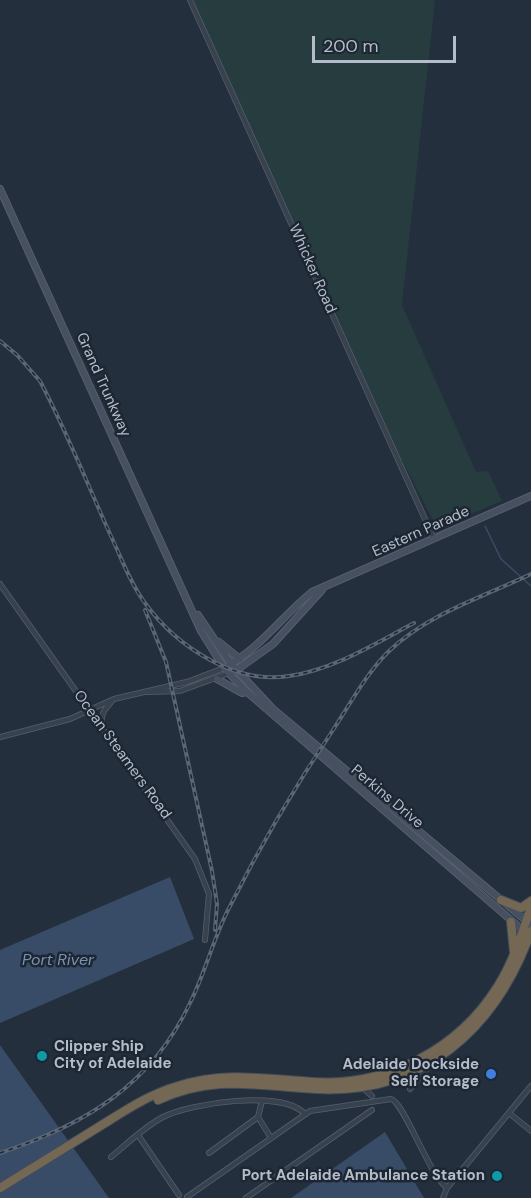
<!DOCTYPE html>
<style>
body{margin:0}
#map{position:relative;width:531px;height:1198px;overflow:hidden;background:#242f3e;font-family:"DM Sans",sans-serif}
canvas{display:block}
.scale{position:absolute;left:312px;top:36px;width:144px;height:27px;box-sizing:border-box;border:3px solid #b4bcc9;border-top:0;padding-left:8px;font-size:18px;line-height:21px;white-space:nowrap;color:#b4bcc9;-webkit-text-stroke:4px #1d2633;paint-order:stroke}
</style>
<div id="map">
<canvas width="531" height="1198"></canvas>
<div class="scale">200 m</div>
</div>
<script>
const g = document.querySelector('canvas').getContext('2d');
g.lineJoin = 'round';
function paint(path, color) {
  g.fillStyle = color;
  g.fill(path, 'evenodd');
}
function stroke(path, color, width, dash) {
  g.strokeStyle = color;
  g.lineWidth = width;
  g.lineCap = dash ? 'butt' : 'round';
  g.setLineDash(dash || []);
  g.stroke(path);
}
function label(font, color, halo, rows, align = 'center') {
  g.font = font + ' "DM Sans",sans-serif';
  g.lineWidth = 5;
  g.setLineDash([]);
  g.textBaseline = 'middle';
  g.strokeStyle = halo;
  g.fillStyle = color;
  for (const [text, x, y, turn = 0] of rows) {
    g.save();
    g.translate(x, y);
    g.rotate((+turn || 0) * Math.PI / 180);
    g.textAlign = isNaN(turn) ? turn : align;
    if (halo) g.strokeText(text, 0, 0);
    g.fillText(text, 0, 0);
    g.restore();
  }
}
paint(new Path2D(`
 M190,0H435L402,305L476,472L488,471L502,501L437,528L361,380Z`), '#263c3f');
paint(new Path2D(`
 M170,877L194,939L0,1023V950Z
 M0,1045L109,1198H0Z
 M385,1132L424,1198H291Z`), '#394c67');
stroke(new Path2D(`
 M485,526L501,559L531,586`), '#394c67', 1.5);
const street = new Path2D(`
 M190,0L434,539
 M0,584L195,859L209,894L205,940
 M146,692L180,691L229,673
 M102,724C100,714 106,708 112,701
 M0,737L70,719L114,699L187,682L224,668
 M363,1088L372,1096
 M410,1089L430,1065
 M262,1101L258,1117L271,1138
 M509,1113L531,1131
 M138,1135L179,1195
 M209,1153L258,1117
 M111,1157C128,1143 144,1127 163,1117C191,1103 283,1089 305,1114
 M187,1197L310,1111L391,1099C404,1102 428,1173 447,1188
 M246,1198L372,1110
 M443,1198L447,1188L531,1086`);
const secondary = new Path2D(`
 M0,189L201,631L224,668L247,692L526,933
 M198,615L231,664L273,709L500,899
 M219,642L240,659
 M229,665C263,645 282,616 312,592L531,496
 M235,671L273,644L322,590
 M217,679L242,693L247,692
 M506,904L531,925`);
const highway = new Path2D(`
 M501,900L521,908L531,901
 M511,922L514,952
 M158,1100C215,1074 257,1086 316,1089C424,1095 497,1027 531,931
 M0,1188C32,1168 65,1148 97,1128C123,1112 149,1094 178,1086C226,1071 264,1079 313,1082C387,1087 459,1049 498,986C513,962 522,934 531,907`);
stroke(street, '#565f6c', 6);
stroke(secondary, '#565f6c', 8);
stroke(highway, '#434c59', 10);
stroke(street, '#38414e', 4.5);
stroke(secondary, '#465061', 6);
stroke(highway, '#746855', 8);
const rail = new Path2D(`
 M0,341L17,355L40,381C66,430 87,483 110,534C121,557 130,583 145,603C176,646 235,685 289,676C333,670 376,643 414,623
 M145,610L166,662L212,871L217,904L215,930
 M0,1153C84,1125 151,1086 190,1003C205,973 213,940 228,910C259,848 294,788 333,730C350,704 366,674 388,652C427,614 483,597 531,574`);
stroke(rail, '#5a6575', 4);
stroke(rail, '#1d2633', 1.5, [4.5]);
for (const [x, y, r, color] of [
 [42,1056,6,"#0f9aa8"],
 [491,1074,6,"#3f7fe0"],
 [497,1176,6,"#0f9aa8"]
]) {
  const dot = new Path2D();
  dot.arc(x, y, r, 0, 2 * Math.PI);
  g.fillStyle = color;
  g.fill(dot);
  stroke(dot, '#1d2633', 2);
}
label('15px', '#b4bcc9', '#1d2633', [
 ["Whicker Road",312,269,66],
 ["Grand Trunkway",103,385,66],
 ["Eastern Parade",421,532,-24],
 ["Ocean Steamers Road",122,755,54],
 ["Perkins Drive",387,797,40]
]);
label('bold 15px', '#b4bcc9', '#1d2633', [
 ["Clipper Ship",54,1047,"left"],
 ["City of Adelaide",54,1064,"left"],
 ["Adelaide Dockside",479,1065],
 ["Self Storage",479,1082],
 ["Port Adelaide Ambulance Station",485,1176]
], 'right');
label('italic 16px', '#7c92b1', '#1d2633', [
 ["Port River",58,961]
]);
</script>
